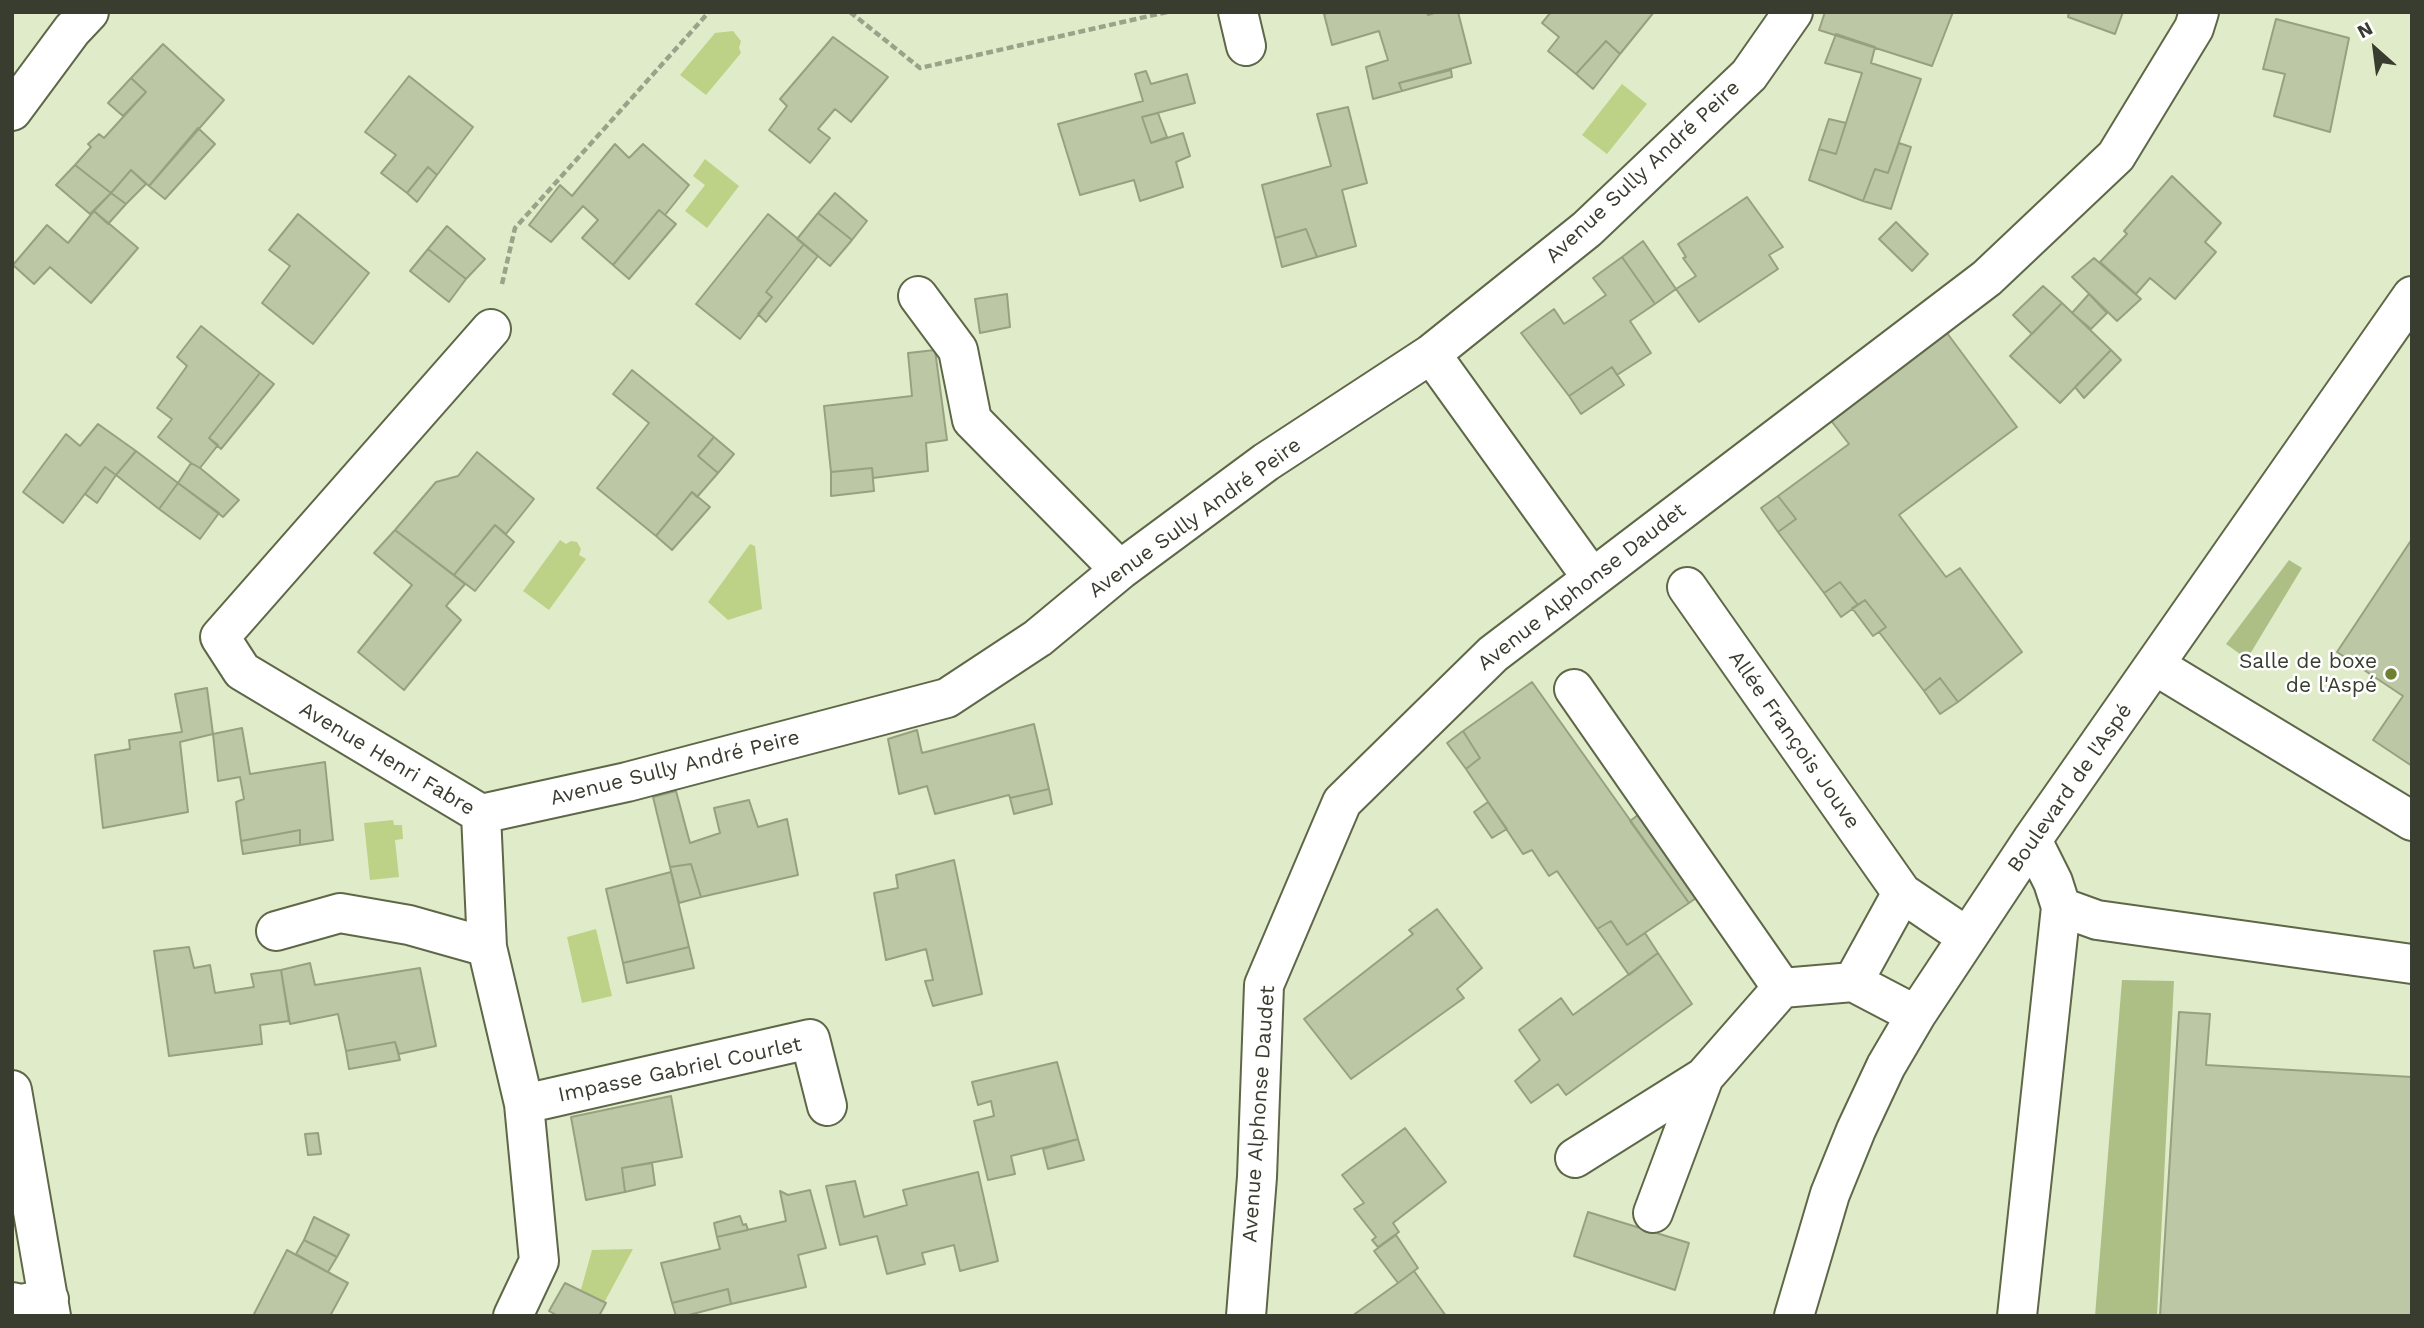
<!DOCTYPE html>
<meta charset="utf-8">
<style>
body{margin:0}
#map{position:relative;width:2424px;height:1328px;overflow:hidden;background:#e0ecc9;font-family:"Work Sans",sans-serif}
canvas{display:block}
.frame{position:absolute;inset:0;border:14px solid #393d2f;pointer-events:none}
.north{position:absolute;left:2340px;top:14px;width:70px;height:70px;-webkit-text-stroke:5px #fff;paint-order:stroke;rotate:332deg;font-size:19px;font-weight:700;line-height:28px;text-align:center;color:#393d2f}
.north::after{content:'';display:block;margin:auto;width:24px;height:32px;background:#393d2f;clip-path:polygon(50% 0,100% 100%,50% 72%,0 100%)}
</style>
<div id="map">
<canvas width="2424" height="1328"></canvas>
<div class="frame"></div>
<div class="north">N</div>
</div>
<script>
const g = document.querySelector('canvas').getContext('2d');
g.lineJoin = 'round';
function paint(path, color) {
  g.fillStyle = color;
  g.fill(path, 'evenodd');
}
function stroke(path, color, width, dash) {
  g.strokeStyle = color;
  g.lineWidth = width;
  g.lineCap = dash ? 'butt' : 'round';
  g.setLineDash(dash || []);
  g.stroke(path);
}
function label(font, color, halo, rows, align = 'center') {
  g.font = font + ' "Work Sans",sans-serif';
  g.lineWidth = 5;
  g.setLineDash([]);
  g.textBaseline = 'middle';
  g.strokeStyle = halo;
  g.fillStyle = color;
  for (const [text, x, y, turn = 0] of rows) {
    g.save();
    g.translate(x, y);
    g.rotate((+turn || 0) * Math.PI / 180);
    g.textAlign = isNaN(turn) ? turn : align;
    if (halo) g.strokeText(text, 0, 0);
    g.fillText(text, 0, 0);
    g.restore();
  }
}
paint(new Path2D(`
 M2289,560L2302,568L2247,659L2226,644Z
 M2122,980L2174,981L2157,1316H2095Z`), '#aebf86');
paint(new Path2D(`
 M733,31L741,41L739,48L741,53L706,95L680,75L715,33Z
 M1622,84L1647,104L1607,154L1582,135Z
 M705,159L739,186L707,228L685,211L705,185L693,176Z
 M560,540L566,544L571,541L577,542L581,549L579,555L586,559L549,610L523,591Z
 M750,544L755,546L762,609L728,620L708,602Z
 M393,820L394,825H402L403,839L395,840L399,877L370,880L364,823Z
 M596,929L612,996L582,1003L567,937Z
 M633,1249L604,1303L580,1293L592,1250Z`), '#bdd286');
const building = new Path2D(`
 M1331,12H1427L1428,15L1438,12H1458L1471,63L1399,83L1402,91L1373,99L1366,67L1388,60L1379,31L1332,45L1324,14Z
 M1551,12H1654L1620,54L1606,41L1576,74L1548,51L1559,37L1542,23Z
 M1825,12H1953L1932,66L1819,30Z
 M2069,12H2123L2115,34L2068,17Z
 M2276,19L2349,38L2330,132L2274,116L2285,74L2263,69Z
 M1836,34L1875,47L1871,63L1921,79L1888,173L1875,169L1863,201L1809,180L1819,149L1836,154L1862,73L1825,63Z
 M833,37L888,77L851,122L835,109L818,129L830,138L810,163L769,130L787,106L780,99Z
 M1606,41L1620,54L1593,89L1576,74Z
 M163,44L224,100L149,186L131,170L111,193L75,165L91,147L88,144L99,134L104,138L146,92L131,78Z
 M1451,70L1452,77L1402,91L1399,83Z
 M1146,71L1151,84L1187,74L1195,103L1142,117L1151,143L1183,133L1190,156L1176,162L1183,187L1140,201L1134,180L1080,195L1058,124L1143,101L1135,74Z
 M409,76L473,127L437,175L428,167L407,193L381,173L396,155L365,132Z
 M131,78L146,92L123,116L108,103Z
 M1348,107L1367,183L1342,190L1356,246L1317,257L1306,229L1275,238L1262,185L1331,166L1317,114Z
 M1158,113L1167,137L1151,143L1142,117Z
 M1829,119L1846,123L1836,154L1819,149Z
 M198,128L215,144L165,199L149,186Z
 M1899,143L1911,147L1891,209L1863,201L1875,169L1888,173Z
 M615,144L629,158L643,144L689,185L665,215L659,210L613,265L582,238L598,220L583,206L551,242L529,225L560,185L572,196Z
 M75,165L111,193L90,214L56,185Z
 M428,167L437,175L417,202L407,193Z
 M131,170L146,184L126,204L111,193Z
 M2172,176L2221,223L2205,242L2216,252L2175,299L2150,278L2136,294L2100,262L2127,234L2124,231Z
 M111,193L126,204L108,224L94,211Z
 M835,193L867,221L852,240L818,213Z
 M1747,197L1783,247L1769,255L1778,269L1699,322L1676,289L1696,276L1683,258L1686,257L1678,244Z
 M659,210L676,224L629,279L613,265Z
 M94,211L138,248L91,303L50,267L34,284L13,265L47,225L68,243Z
 M818,213L852,240L830,266L797,239Z
 M298,214L369,273L313,344L262,303L290,266L269,250Z
 M768,214L804,244L766,292L772,297L740,339L696,304Z
 M1896,222L1928,254L1912,271L1879,239Z
 M447,226L485,259L466,279L428,249Z
 M1306,229L1317,257L1282,267L1275,238Z
 M1643,241L1676,289L1655,304L1622,257Z
 M804,244L818,256L766,322L758,314L772,297L766,292Z
 M428,249L466,279L449,302L410,271Z
 M1622,257L1655,304L1630,321L1651,353L1617,375L1612,367L1569,396L1521,333L1554,309L1564,324L1606,295L1593,278Z
 M2094,258L2141,299L2117,321L2072,277Z
 M2043,286L2062,303L2032,334L2013,315Z
 M1007,294L1010,327L980,333L975,299Z
 M2089,294L2107,313L2091,329L2072,313Z
 M2062,303L2111,350L2060,403L2010,356Z
 M201,326L260,373L209,438L218,445L200,468L191,463L158,437L172,419L157,408L187,366L177,357Z
 M1944,329L2017,427L1899,515L1946,577L1960,568L2022,652L1958,702L1940,678L1924,691L1879,632L1886,627L1865,600L1858,605L1840,582L1824,593L1778,532L1796,519L1778,496L1849,444L1826,414Z
 M935,350L947,440L926,443L928,471L873,478L872,468L831,472L824,406L912,396L908,353Z
 M2111,350L2121,360L2084,398L2075,387Z
 M1612,367L1624,385L1581,414L1569,396Z
 M632,370L714,437L698,456L718,473L697,497L692,492L656,536L597,488L649,423L613,394Z
 M260,373L274,384L221,449L209,438Z
 M98,424L136,451L116,475L105,467L63,523L23,492L66,434L80,446Z
 M714,437L734,454L718,473L698,456Z
 M136,451L178,483L159,509L116,475Z
 M477,452L534,499L506,534L495,525L454,575L395,530L436,482L458,476Z
 M191,463L200,468L239,500L223,517L178,483Z
 M105,467L116,475L97,503L85,494Z
 M872,468L874,491L831,496V472Z
 M178,483L219,513L200,539L159,509Z
 M692,492L710,507L672,550L656,536Z
 M1778,496L1796,519L1778,532L1761,508Z
 M495,525L514,542L475,591L454,575Z
 M395,530L465,584L446,606L461,620L404,690L358,652L412,585L374,553Z
 M2412,539V766L2373,740L2403,696L2337,652Z
 M1840,582L1858,605L1841,617L1824,593Z
 M1865,600L1886,627L1873,636L1852,608Z
 M1940,678L1958,702L1940,714L1924,691Z
 M1532,682L1689,903L1627,945L1611,921L1597,929L1557,871L1549,876L1532,850L1523,854L1466,769L1480,758L1463,731Z
 M207,688L213,734L180,742L188,812L103,828L95,755L130,749L129,740L182,732L175,694Z
 M1034,724L1049,789L1010,798L1009,795L935,814L927,786L899,794L888,739L917,730L922,753Z
 M242,728L250,774L325,762L333,840L300,845V830L241,841L236,802L244,799L240,777L218,781L213,734Z
 M1463,731L1480,758L1466,769L1447,743Z
 M1049,789L1052,804L1014,814L1010,798Z
 M676,791L690,843L720,833L714,808L749,800L758,827L787,819L798,875L701,897L691,864L670,867L653,797Z
 M1488,802L1507,829L1492,838L1474,812Z
 M1638,815L1696,898L1689,903L1630,821Z
 M300,830V845L243,854L241,841Z
 M954,860L982,994L933,1006L925,981L933,980L926,949L886,960L874,893L898,888L896,875Z
 M691,864L701,897L679,903L670,867Z
 M671,872L689,947L623,963L606,889Z
 M1437,909L1482,968L1457,989L1464,998L1351,1079L1304,1019L1413,934L1409,930Z
 M1611,921L1627,945L1645,933L1658,953L1629,975L1597,929Z
 M189,947L194,968L210,965L215,993L254,987L251,974L281,970L289,1021L260,1025L262,1044L169,1056L154,951Z
 M689,947L694,968L627,983L623,963Z
 M1658,953L1692,1004L1566,1095L1558,1084L1531,1103L1515,1081L1540,1060L1519,1030L1561,998L1573,1015Z
 M310,963L315,985L420,968L436,1046L399,1054L395,1042L346,1051L338,1014L290,1024L281,970Z
 M2179,1012L2210,1014L2206,1065L2412,1077V1316H2160Z
 M395,1042L400,1060L349,1069L346,1051Z
 M1057,1062L1078,1139L1011,1156L1015,1174L988,1180L974,1121L994,1116L991,1101L978,1105L972,1082Z
 M671,1096L682,1157L622,1168L625,1192L586,1200L571,1117Z
 M1405,1128L1446,1182L1393,1223L1399,1232L1378,1247L1372,1240L1376,1237L1354,1209L1364,1203L1342,1175Z
 M318,1133L321,1154L308,1155L305,1134Z
 M1078,1139L1084,1160L1048,1169L1043,1149Z
 M652,1163L655,1185L625,1192L622,1168Z
 M978,1172L998,1261L960,1271L954,1245L922,1253L925,1264L887,1274L877,1236L840,1245L826,1186L855,1181L864,1217L907,1205L903,1190Z
 M810,1190L826,1248L798,1255L806,1287L731,1304L728,1289L672,1303L661,1263L720,1249L717,1237L786,1221L780,1191L788,1195Z
 M1588,1212L1689,1243L1675,1290L1574,1256Z
 M740,1216L743,1225L746,1224L748,1230L717,1237L714,1223Z
 M314,1217L349,1235L337,1257L304,1240Z
 M1396,1235L1418,1268L1398,1283L1374,1251Z
 M304,1240L337,1257L328,1272L296,1254Z
 M287,1250L348,1283L330,1316H253Z
 M1414,1271L1446,1316H1352L1398,1283Z
 M565,1283L606,1303L599,1316H558L549,1311Z
 M728,1289L731,1304L685,1316H676L672,1303Z`);
paint(building, '#bcc7a5');
stroke(building, '#97a180', 2);
const minor = new Path2D(`
 M1238,12L1246,46
 M12,111L72,30L89,12
 M918,296L958,350L972,420L1120,570
 M491,329L220,637L242,671L481,814L487,947L524,1104L539,1261L513,1316
 M1431,354L1592,578
 M2156,666L2412,821
 M1574,689L1782,988L1853,982L1902,893L1687,587
 M481,814L627,782L947,698L1038,638L1120,570L1266,462L1431,354L1587,229L1749,75L1793,12
 M1902,893L1967,937
 M2061,907L2097,920L2412,964
 M276,931L340,913L409,925L487,947
 M1853,982L1916,1015
 M12,1090L51,1316
 M524,1104L810,1039L827,1106
 M1575,1158L1704,1077
 M1653,1213L1704,1077L1782,988
 M12,1302L21,1304L49,1299
 M1246,1316L1257,1177L1264,985L1342,802L1493,654L1987,278L2116,156L2194,28L2199,12
 M1794,1316L1830,1194L1856,1130L1886,1066L1916,1015L2032,840L2412,296
 M2017,1316L2061,907L2053,882L2032,840`);
stroke(minor, '#5e6748', 42);
stroke(new Path2D(`
 M850,12L920,68L1167,12
 M502,284L515,228L709,12`), '#9aa389', 4.5, [7, 3.5]);
stroke(minor, '#fff', 38);
for (const [x, y, r, color] of [
 [2391,674,7,"#6e8132"]
]) {
  const dot = new Path2D();
  dot.arc(x, y, r, 0, 2 * Math.PI);
  g.fillStyle = color;
  g.fill(dot);
  stroke(dot, '#fff', 2.5);
}
label('21px', '#393d2f', '#fff', [
 ["Avenue Sully André Peire",1643,172,-43],
 ["Avenue Sully André Peire",1195,518,-36],
 ["Avenue Alphonse Daudet",1582,587,-38],
 ["Allée François Jouve",1794,740,55],
 ["Avenue Henri Fabre",387,759,31],
 ["Avenue Sully André Peire",675,768,-14],
 ["Boulevard de l'Aspé",2070,788,-55],
 ["Impasse Gabriel Courlet",680,1070,-12],
 ["Avenue Alphonse Daudet",1259,1114,-86]
]);
label('21px', '#393d2f', '#fff', [
 ["Salle de boxe",2377,662],
 ["de l'Aspé",2377,686]
], 'right');
</script>
